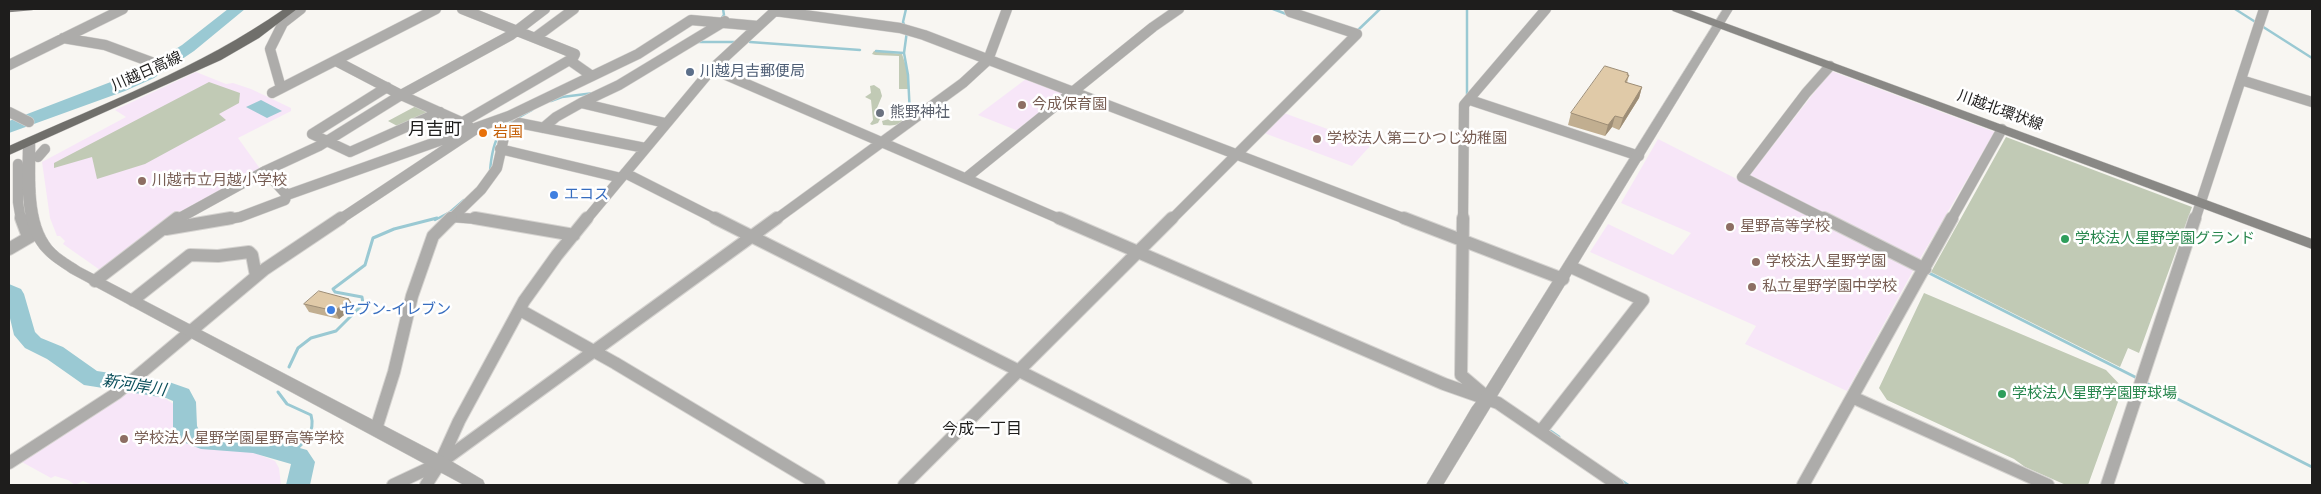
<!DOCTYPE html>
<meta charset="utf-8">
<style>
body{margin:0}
#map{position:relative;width:2321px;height:494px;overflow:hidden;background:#f8f6f2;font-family:"Times New Roman",serif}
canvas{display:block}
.frame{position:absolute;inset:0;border:10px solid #1e1d1c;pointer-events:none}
</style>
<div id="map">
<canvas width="2321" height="494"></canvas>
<div class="frame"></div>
</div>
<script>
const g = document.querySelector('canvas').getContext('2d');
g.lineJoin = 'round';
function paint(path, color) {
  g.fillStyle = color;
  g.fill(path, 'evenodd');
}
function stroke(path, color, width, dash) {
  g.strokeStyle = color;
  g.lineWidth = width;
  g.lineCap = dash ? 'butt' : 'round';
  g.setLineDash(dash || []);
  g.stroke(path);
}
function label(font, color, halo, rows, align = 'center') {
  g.font = font + ' "Times New Roman","Noto Sans JP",serif';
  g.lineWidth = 5;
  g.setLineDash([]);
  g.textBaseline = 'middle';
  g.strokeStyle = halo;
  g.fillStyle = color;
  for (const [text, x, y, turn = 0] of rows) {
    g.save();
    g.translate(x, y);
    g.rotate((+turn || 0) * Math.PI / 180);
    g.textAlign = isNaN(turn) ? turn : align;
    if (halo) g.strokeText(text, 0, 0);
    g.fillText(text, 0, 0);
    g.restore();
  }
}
paint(new Path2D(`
 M1831,71L1995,132L1918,262L1748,177Z
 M196,72L226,84L233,83L251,89L291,108V111L238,138L261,170L100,270L63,244L65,241L60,236H57L50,218L42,162L126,117L115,110Z
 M1026,79L1066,94L1021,132L978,115Z
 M1284,113L1371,145L1352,166L1264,133Z
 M1658,139L1914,269L1847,391L1745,344L1756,326L1590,252L1608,224L1673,255L1691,233L1621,203Z
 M128,391L156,395L166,399L175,405L180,414V425L183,431L196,441L237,446L275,461L279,468L281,485H93L83,481L75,485L68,480L55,476L51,478L20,461Z`), '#f7e6f8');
paint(new Path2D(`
 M874,51L902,54L908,72V89H899V56L875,55L872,54Z
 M209,82L240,93L239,103L219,114L226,120L145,164L97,179L92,157L54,168V163Z
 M870,86L874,85L880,89L882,96L877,108L880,119L878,123L872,125L870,124L873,120L871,100L865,97L871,93Z
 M416,106L431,113L401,128L388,121Z
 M904,107L908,112C905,126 894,126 883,125L882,121L896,117L894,109Z
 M2006,137L2192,207L2139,353L2128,348L2120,367L1931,272Z
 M1924,293L2106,370L2123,388L2088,485H2066L2025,467L2014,459L1887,400L1879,388Z`), '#c1cab5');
paint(new Path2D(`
 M261,100L282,111L267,118L246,107Z`), '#9ac9d3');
stroke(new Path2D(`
 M906,9L903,22L907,31L904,53L908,75L910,115
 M1273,9L1289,15
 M1467,9V95
 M2235,9L2312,58
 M720,20L724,15L723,9
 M1357,31L1380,9
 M698,42H737
 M750,42L860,50
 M876,51L904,53
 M551,101L562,97L594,93
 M490,171C493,134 500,127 532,110
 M435,220L450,212L464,200`), '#9ac9d3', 2.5);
stroke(new Path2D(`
 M1929,273L2139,379
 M289,367L298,348L311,338L336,331L363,304L362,297L335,292L333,289L365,265L373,238L394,229L437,218
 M2144,382L2312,467
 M278,392L287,404L311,415C316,433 304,443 291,454
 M1549,430L1559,437
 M1622,481L1628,485`), '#9ac9d3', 3);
paint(new Path2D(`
 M228,9H245L194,51L154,78L125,91L9,133V121L142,70L182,45Z
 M9,284L21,289L24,294L35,332L41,338L63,347L97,371L169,382L189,389L196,402L197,426L199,430L253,435L307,450L315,462L310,485H286L291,464L253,453L201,449L183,442L173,427V401L166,398L84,385L47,359L25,348L14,335L9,314Z`), '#9ac9d3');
const minorFar1 = new Path2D(`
 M462,9L575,54L573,58L463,122
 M775,11L900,28L924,35L1408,220
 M536,37L574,9
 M63,38L105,45L151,62
 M573,58L572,62L592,76
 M336,61L401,95L468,125
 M9,65L123,9
 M712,69L1062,220
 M2241,80L2312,102
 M281,88L270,49L283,23L301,9
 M272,93L436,9
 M1470,100L1639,156
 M581,103L619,85L725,21
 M9,112L29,122
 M543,128L556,117L581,103L665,123
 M312,134L350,152L440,112
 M312,134L387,87
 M500,149L621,178
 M38,157L45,149
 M18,164V202L21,220
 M265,171L287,195L509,116L638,54L691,20L758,26
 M625,173L718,220
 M966,178L1153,27L1179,9
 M451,217L489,220
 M176,220L265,171L319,146L401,95L511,35L545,9
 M224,220L240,217L285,200L287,195
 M339,220L476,129
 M450,220L481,190L497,168L505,133L519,123L645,148
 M586,220L712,69L777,9
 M775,220L963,83L988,60L1007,9
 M1171,220L1357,34L1290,12L1289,9
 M1463,220L1464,105L1546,9
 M1827,220L1742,177L1806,93L1830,66
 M1951,220L2002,129
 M2195,220L2264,9`);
const minor = new Path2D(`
 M21,218L28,237
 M475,218L574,235
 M715,218L1246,485
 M1059,218L1444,384L1498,403L1618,485
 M1404,218L1563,279
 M1463,218L1461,375L1488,398
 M1824,218L1925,269
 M166,229L231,218
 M9,249L33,235
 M95,281L177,218
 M133,300L190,255L218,256L249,252L252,255L256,276
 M520,310L615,363L819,485
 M1852,397L2048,485
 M376,429L394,372L412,296L433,236L451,218
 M1541,431L1643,300L1571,267
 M9,463L117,393L265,269L341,218
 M393,485L440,463L777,218
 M426,485L440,463L459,421L524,301L557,255L587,218
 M904,485L1172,218
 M1803,485L1952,218
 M2107,485L2195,218`);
const tertiary = new Path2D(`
 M1723,9H1733L1443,485H1426L1472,407L1482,394Z
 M29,138L35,142C36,173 31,215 49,242C56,253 70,260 80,267L446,458L483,480L485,485H464L70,273C60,266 48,259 40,249C18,220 23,176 23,142Z`);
const secondary = new Path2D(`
 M1671,9H1687L2312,239V249L1673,11Z`);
const primary = new Path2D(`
 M284,9H297L259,38L221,60L9,155V146C102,104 200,68 284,9Z`);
stroke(minorFar1, '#d5d3d0', 11);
stroke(minor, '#d5d3d0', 14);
stroke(tertiary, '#d5d3d0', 1);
stroke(secondary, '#d5d3d0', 1);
stroke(primary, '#d5d3d0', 1);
stroke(minorFar1, '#adacaa', 10);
stroke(minor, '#adacaa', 12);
paint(tertiary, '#adacaa');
paint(secondary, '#898885');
paint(primary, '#706f6b');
stroke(new Path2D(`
 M9,11L32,9`), '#817f7d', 2.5);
paint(new Path2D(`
 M1628,73L1627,75H1629L1627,83L1642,87L1639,98L1619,130L1612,127L1605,136L1568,125L1571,113Z
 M304,304L354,307L339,319L309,312Z`), '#c1ae90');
paint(new Path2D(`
 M1642,87L1639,98L1619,130L1623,118Z
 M1615,116L1612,127L1605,136L1608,125Z
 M349,299L354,307L339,319L335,311Z`), '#9d8d76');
const building = new Path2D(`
 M1605,66L1628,73L1627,75H1629L1625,82L1642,87L1623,118L1615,116L1608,125L1571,113Z
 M319,291L349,299L335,311L304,304Z`);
paint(building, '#e0caa8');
stroke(building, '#9d8d76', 1);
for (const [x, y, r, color] of [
 [690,72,5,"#5c6f8a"],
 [1022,105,5,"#8d6e63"],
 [880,113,5,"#6b7280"],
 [483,133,5,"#e8710a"],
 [1317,139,5,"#8d6e63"],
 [142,181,5,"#8d6e63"],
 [554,195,5,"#3f7fe0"],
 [1730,227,5,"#8d6e63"],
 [2065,239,5,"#2e9e5b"],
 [1756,262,5,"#8d6e63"],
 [1752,287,5,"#8d6e63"],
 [331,310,5,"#3f7fe0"],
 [2002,394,5,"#2e9e5b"],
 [124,439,5,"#8d6e63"]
]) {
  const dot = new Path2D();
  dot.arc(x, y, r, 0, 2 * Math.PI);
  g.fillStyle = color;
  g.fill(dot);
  stroke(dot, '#fff', 2);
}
label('15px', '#1e1d1c', '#fff', [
 ["川越日高線",147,72,-24],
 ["川越北環状線",2000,111,20]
]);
label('15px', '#4e5e75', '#fff', [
 ["川越月吉郵便局",700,72]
], 'left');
label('15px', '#785e54', '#fff', [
 ["今成保育園",1032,105],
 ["学校法人第二ひつじ幼稚園",1327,139],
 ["川越市立月越小学校",152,181],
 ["星野高等学校",1740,227],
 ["学校法人星野学園",1766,262],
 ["私立星野学園中学校",1762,287],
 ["学校法人星野学園星野高等学校",134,439]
], 'left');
label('15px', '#5b616d', '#fff', [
 ["熊野神社",890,113]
], 'left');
label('15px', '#c56008', '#fff', [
 ["岩国",493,133]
], 'left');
label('15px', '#366cbe', '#fff', [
 ["エコス",564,195],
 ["セブン-イレブン",341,310]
], 'left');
label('15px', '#27864d', '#fff', [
 ["学校法人星野学園グランド",2075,239],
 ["学校法人星野学園野球場",2012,394]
], 'left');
label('italic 16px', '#0a4e5a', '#fff', [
 ["新河岸川",134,386,9]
]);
label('16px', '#1e1d1c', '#fff', [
 ["今成一丁目",982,430]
]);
label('18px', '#1e1d1c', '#fff', [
 ["月吉町",435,130]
]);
</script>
